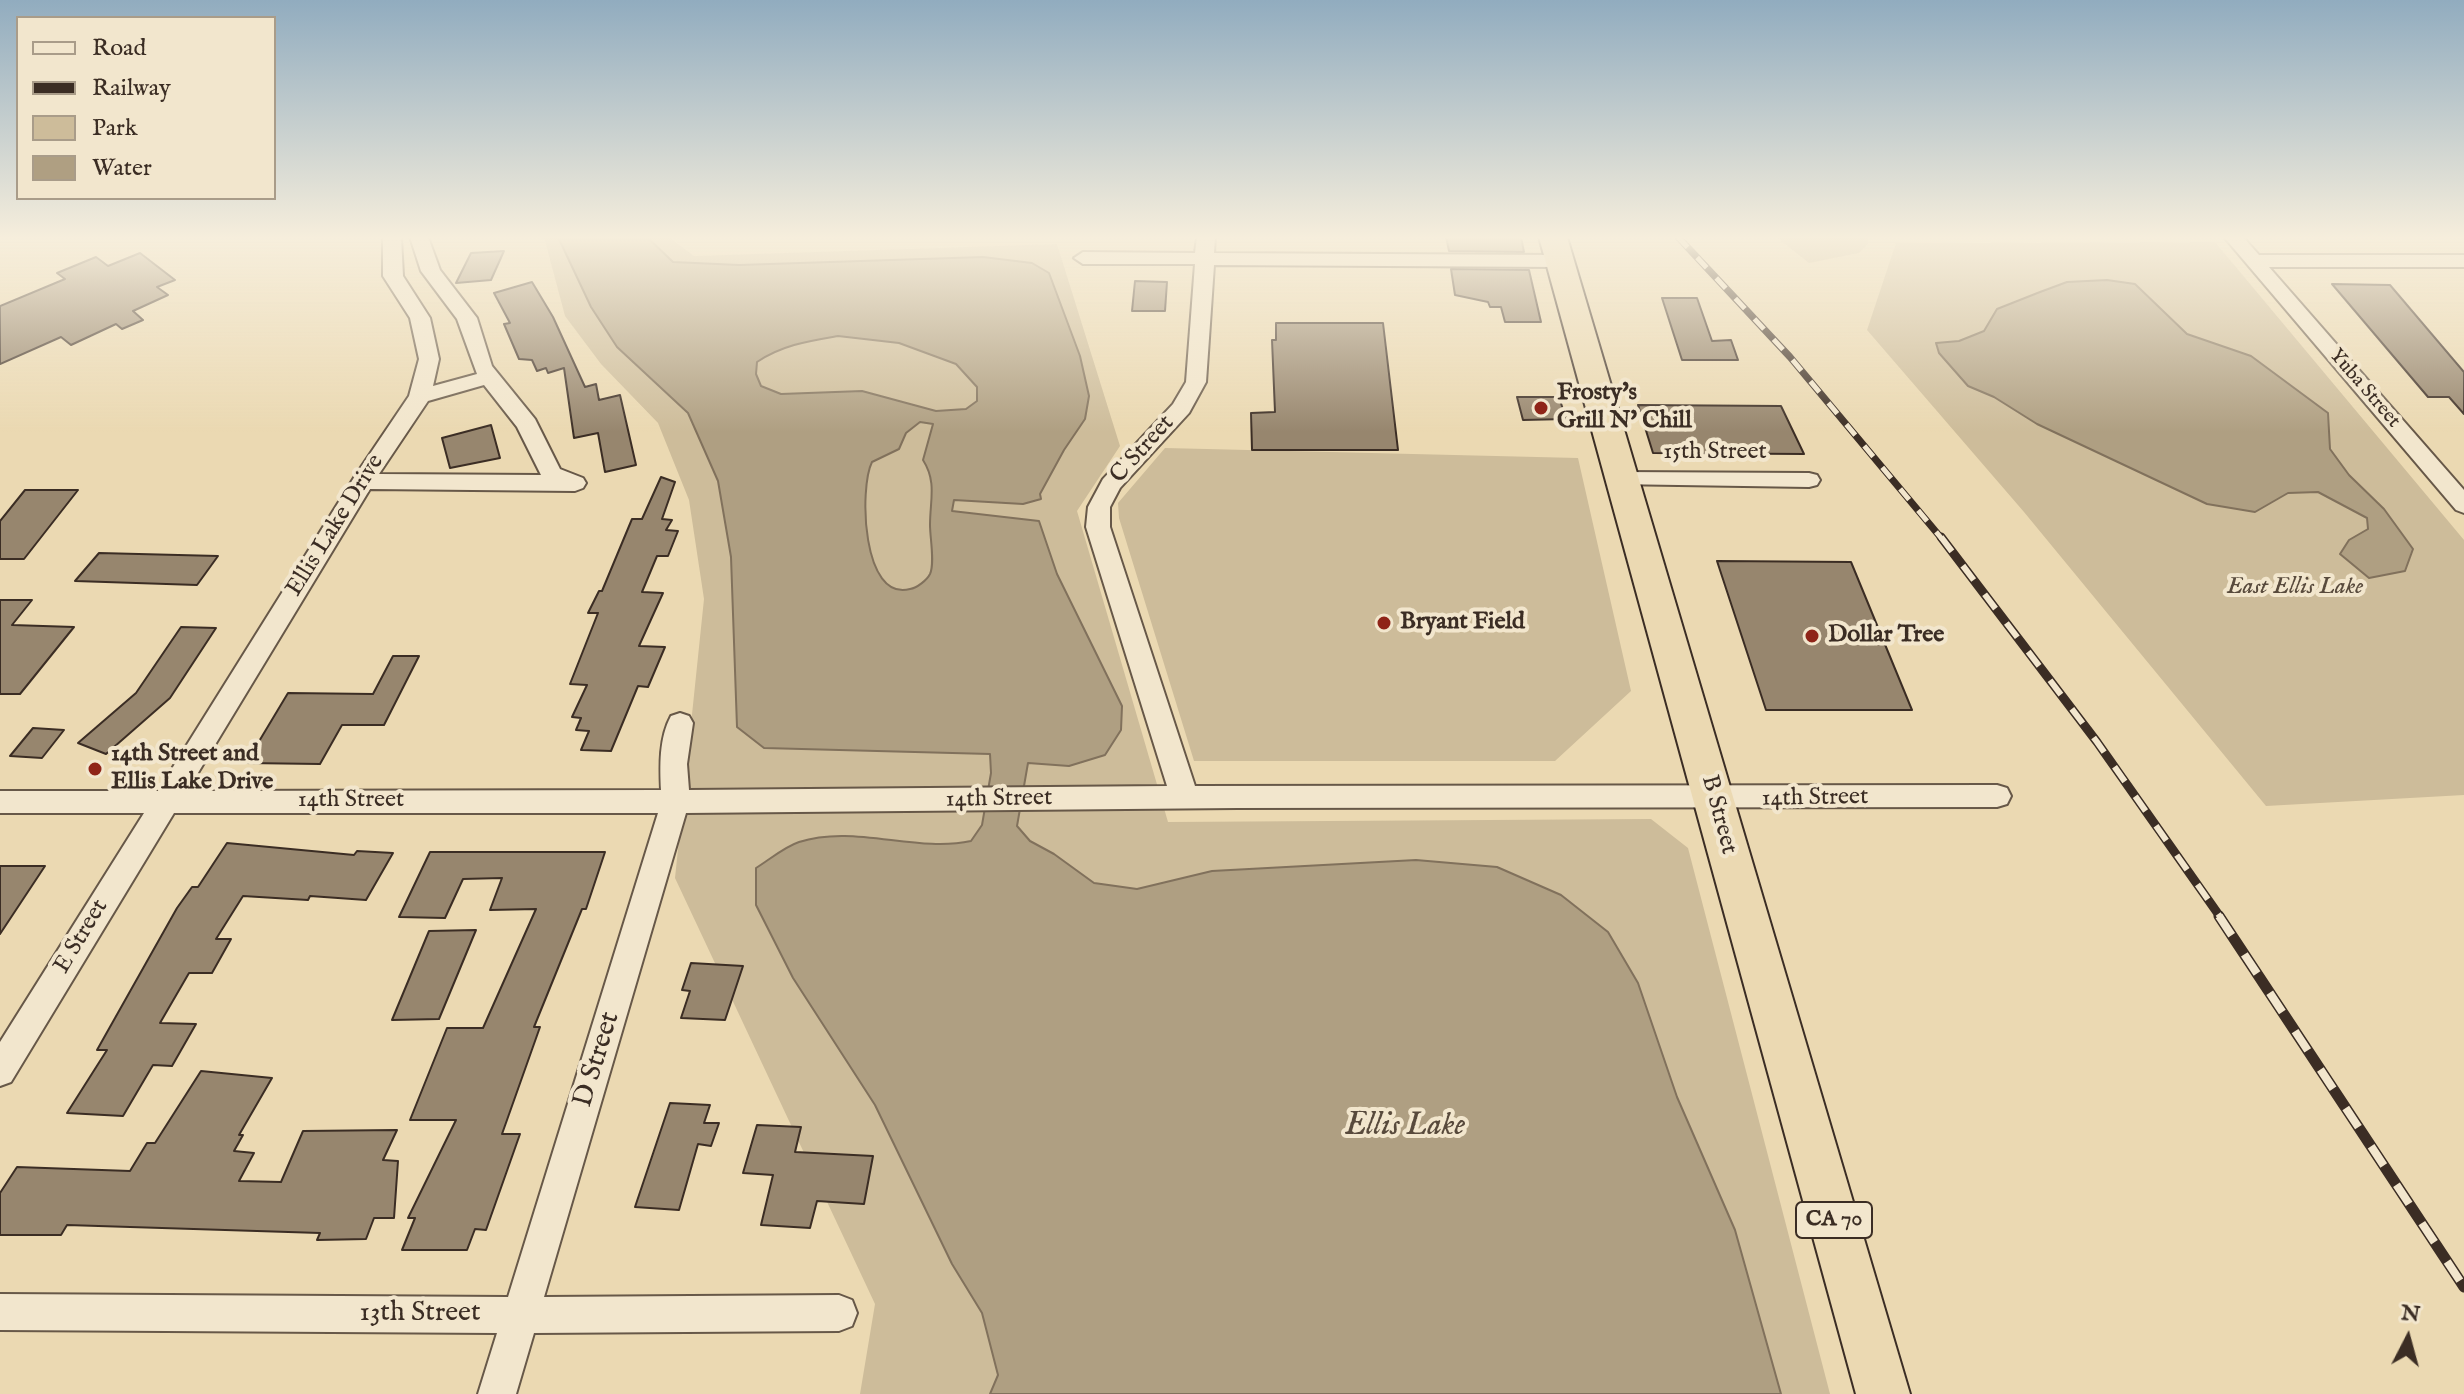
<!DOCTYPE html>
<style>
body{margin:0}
#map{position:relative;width:2464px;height:1394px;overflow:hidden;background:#ebd9b2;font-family:"IM FELL English",serif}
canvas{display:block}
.legend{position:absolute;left:16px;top:16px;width:260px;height:184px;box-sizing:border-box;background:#f2e6cd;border:2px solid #a99c89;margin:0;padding:10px 14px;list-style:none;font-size:24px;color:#3b2d24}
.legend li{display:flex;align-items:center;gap:16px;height:40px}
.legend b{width:40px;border:2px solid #a99c89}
.north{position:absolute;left:2368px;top:1298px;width:80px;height:80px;-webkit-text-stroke:6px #f2e6cd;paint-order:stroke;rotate:6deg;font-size:22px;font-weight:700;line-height:32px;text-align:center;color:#3b2d24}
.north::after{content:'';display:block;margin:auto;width:28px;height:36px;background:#3b2d24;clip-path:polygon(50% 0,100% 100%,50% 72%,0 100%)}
</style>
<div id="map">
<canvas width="2464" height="1394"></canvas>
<ul class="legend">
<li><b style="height:10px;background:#f2e6cd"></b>Road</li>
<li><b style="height:10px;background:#3b2d24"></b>Railway</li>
<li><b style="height:22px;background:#cdbc9a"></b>Park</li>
<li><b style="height:22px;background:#af9f82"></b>Water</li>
</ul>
<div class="north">N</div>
</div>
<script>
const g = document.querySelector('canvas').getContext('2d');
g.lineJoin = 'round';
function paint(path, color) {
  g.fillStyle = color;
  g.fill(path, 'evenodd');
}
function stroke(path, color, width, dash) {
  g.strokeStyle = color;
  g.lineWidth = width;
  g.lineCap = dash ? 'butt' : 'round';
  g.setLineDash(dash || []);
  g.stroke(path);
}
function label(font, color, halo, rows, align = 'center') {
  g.font = font + ' "IM FELL English",serif';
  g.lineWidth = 8;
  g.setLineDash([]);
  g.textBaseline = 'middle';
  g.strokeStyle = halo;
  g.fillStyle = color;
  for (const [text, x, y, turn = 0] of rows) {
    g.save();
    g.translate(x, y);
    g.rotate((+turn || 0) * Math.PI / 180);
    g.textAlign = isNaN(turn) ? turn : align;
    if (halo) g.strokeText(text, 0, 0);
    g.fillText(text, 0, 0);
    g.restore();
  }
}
paint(new Path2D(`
 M544,237H669L694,256L1057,244L1120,446L1077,511L1168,822L1651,819L1688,848L1830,1394H860L875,1304L675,878L704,599L689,500L658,423L601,364L565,316Z
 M1776,237H1868V244L1859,253L1809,263Z
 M2215,242L2464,540V795L2266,806L2024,512L1867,330L1896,243Z
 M1165,448L1578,458L1631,691L1555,761H1194L1119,518L1118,503Z`), '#cdbc9a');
const water = new Path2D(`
 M558,237H647L673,262L739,265L983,257L1032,263L1049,273L1080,356L1089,396L1085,419L1064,450L1040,494L1041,499L1023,504L954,500L952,511L1039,521L1057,574L1122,706L1121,730L1105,755L1069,766L1028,763L1017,826L1030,841L1054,854L1094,883L1137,889L1212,871L1416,860L1497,867L1561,895L1608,932L1638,983L1677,1097L1735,1230L1781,1394H990L998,1375L982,1313L952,1264L875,1105L793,978L756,905V868C769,860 784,847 799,842C854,824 916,853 971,841L982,825L991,773L990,754L764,748L737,727L731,557L718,481L688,413L617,347L591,307ZM838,336L899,343L956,364L977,387V401L966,409L936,411L862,391L781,394L761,386L756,374L757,362C782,345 809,341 838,336ZM920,422L933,424L923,460C937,482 930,500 930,525C930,538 935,563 930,574C927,580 917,588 910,589C862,602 859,488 872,462L899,449L906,433Z
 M2107,280L2135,284L2187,334L2251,356L2328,413L2330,449L2349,475L2384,509L2413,549L2405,571L2369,578L2340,554L2349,540L2368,529L2367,518L2318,492L2288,493L2255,512L2207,504L2037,424L1994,397L1968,386L1939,353L1936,343L1959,341L1984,331L1997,309L2040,292L2067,282Z`);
paint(water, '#af9f82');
stroke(water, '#81715c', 2);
const building = new Path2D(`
 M1446,237H1521L1524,252L1449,251Z
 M504,251L491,280L456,283L471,253Z
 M140,253L175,280L157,287L168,295L133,311L143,320L122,329L116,324L71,345L61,337L0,364V306L65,279L57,273L96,257L108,266Z
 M1451,269L1529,270L1541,322H1505L1501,307H1490L1488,302L1455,295Z
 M1135,281L1167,282L1165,311H1132Z
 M532,282L553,317L585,387L596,384L599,400L620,395L636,465L605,472L598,433L574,438L564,368L548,373L546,368L537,371L532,360L519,359L504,324L510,323L494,293Z
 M2332,284L2390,285L2464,372V414L2449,397H2428Z
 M1662,298H1697L1712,341L1731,340L1738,360H1682Z
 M1276,323H1383L1398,450H1252L1251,413L1275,412L1272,340H1276Z
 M1517,397H1559L1566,419L1523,420Z
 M1638,405L1781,406L1804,454L1653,453Z
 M491,425L500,458L450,468L442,438Z
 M661,477L675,482L662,519L672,520L666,530L678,531L668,556H657L642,592L663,593L639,646L665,647L648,687L638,686L611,751L581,750L589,731L576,730L581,718L572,717L587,685L570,684L598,613H588L599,591H602L632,519H642Z
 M25,490H78L24,559H0V521Z
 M99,553L218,556L197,585L75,581Z
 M1717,561L1851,562L1912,710H1766Z
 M0,600H32L12,625L74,627L20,694H0Z
 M181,627L216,628L170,698L106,754L78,743L136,693Z
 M393,656H419L384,725H342L320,764L246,763L288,693L373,694Z
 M33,728L64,730L42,758L10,756Z
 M227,843L354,855L357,851L393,853L366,900L310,896L308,900L243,896L216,939H231L212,973H189L160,1023L196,1024L172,1066L153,1065L123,1116L67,1113L107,1050H97L177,908L192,887H198Z
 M430,852H605L586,909H582L534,1027H540L502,1134H520L486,1230L475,1229L467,1250H402L415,1218H408L456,1120H410L447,1028H483L536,909L490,910L502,878L463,879L445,918L399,917Z
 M0,866H45L0,934Z
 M476,930L439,1019L392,1020L429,931Z
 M691,963L743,966L725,1020L681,1018L690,991L682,990Z
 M201,1071L272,1078L239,1135H243L234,1151L254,1153L239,1181L281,1182L303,1131L397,1130L383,1160L398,1161L394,1218H374L366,1239L317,1240L320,1233L67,1225L61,1235H0V1193L17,1167L130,1171L147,1143H155Z
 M670,1103L710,1105L704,1123H719L711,1146L698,1144L679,1210L635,1207Z
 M757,1125L801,1127L795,1152L873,1156L864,1204L817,1201L810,1228L761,1225L773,1175L743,1173Z`);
paint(building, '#97866e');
stroke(building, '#3b2d24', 2);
const minor = new Path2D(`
 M383,237H401L403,276L430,318L439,359L433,386L477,374L457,319L421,271L410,237H428L440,270L477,318L492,366L535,419L560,469L583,478L586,483L583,488L575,491L370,489L187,791L661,790C660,766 659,738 671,716L680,713L689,716L693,723L687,764L689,790L1167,786L1086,527L1088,507L1103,479L1173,404L1186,382L1195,264H1083L1074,258L1083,252L1195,253L1197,237H1215L1214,253L1559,255L1569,261L1559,267L1214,265L1206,382L1189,413L1120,488L1110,507V527L1195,786L1997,785L2007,788L2011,796L2007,804L1997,807L1237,808L686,813L544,1297L839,1295L852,1300L857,1313L852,1326L839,1331L534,1333L516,1394H478L497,1333L0,1330V1294L508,1297L658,813H174L11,1082L0,1086V1042L144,813H0V791H158L355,476L409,396L419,359L410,318L383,276ZM484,385L517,427L541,475L379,474L428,401Z
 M2224,237H2243L2259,255H2464V267H2269L2464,490V513L2456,510Z
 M1621,472L1809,473L1817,475L1820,480L1817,485L1809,487L1613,484L1610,479L1613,474Z`);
const highway = new Path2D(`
 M1539,237H1567L1910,1394H1856Z`);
stroke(minor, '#675848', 4);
stroke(highway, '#3b2d24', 4);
paint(minor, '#f2e6cd');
paint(highway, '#ebd9b2');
const railFar2 = new Path2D(`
 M1678,237L1790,357L1942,539`);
const railFar1 = new Path2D(`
 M1941,537L2097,742L2221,918`);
const rail = new Path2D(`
 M2219,916L2464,1287`);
stroke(railFar2, '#3b2d24', 7);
stroke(railFar1, '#3b2d24', 9);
stroke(rail, '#3b2d24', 11);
stroke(railFar2, '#f2e6cd', 5, [14]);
stroke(railFar1, '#f2e6cd', 6, [18]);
stroke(rail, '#f2e6cd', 8, [23]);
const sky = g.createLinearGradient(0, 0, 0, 432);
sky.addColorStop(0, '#91acbf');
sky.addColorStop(0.55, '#f6eedc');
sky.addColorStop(1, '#f6eedc00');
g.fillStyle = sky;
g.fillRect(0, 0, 2464, 432);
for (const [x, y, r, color] of [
 [1541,408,8,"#8f2418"],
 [1384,623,8,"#8f2418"],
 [1812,636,8,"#8f2418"],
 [95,769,8,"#8f2418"]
]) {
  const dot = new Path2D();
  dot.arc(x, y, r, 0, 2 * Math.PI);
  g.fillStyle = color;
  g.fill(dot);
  stroke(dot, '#f2e6cd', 3);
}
label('20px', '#3b2d24', '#f2e6cd', [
 ["Yuba Street",2364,389,49]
]);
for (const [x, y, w] of [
 [1834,1220,76]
]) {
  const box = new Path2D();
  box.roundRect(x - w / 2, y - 18, w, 36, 6);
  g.fillStyle = '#f2e6cd';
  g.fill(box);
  stroke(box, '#3b2d24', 2);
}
label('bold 22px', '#3b2d24', null, [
 ["CA 70",1834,1220]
]);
label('bold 24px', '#3b2d24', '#f2e6cd', [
 ["Frosty's",1557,394],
 ["Grill N' Chill",1557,422],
 ["Bryant Field",1400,623],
 ["Dollar Tree",1828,636],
 ["14th Street and",111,755],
 ["Ellis Lake Drive",111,783]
], 'left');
label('24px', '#3b2d24', '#f2e6cd', [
 ["C Street",1143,450,-48],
 ["15th Street",1715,453],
 ["Ellis Lake Drive",336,526,-58],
 ["14th Street",1815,799,-1],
 ["14th Street",999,800,-1],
 ["14th Street",351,801],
 ["B Street",1718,815,75],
 ["E Street",82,937,-59]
]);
label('italic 24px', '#584a3c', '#f2e6cd', [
 ["East Ellis Lake",2295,588]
]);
label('28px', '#3b2d24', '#f2e6cd', [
 ["D Street",598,1060,-73],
 ["13th Street",420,1314]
]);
label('italic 32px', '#584a3c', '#f2e6cd', [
 ["Ellis Lake",1405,1127]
]);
</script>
